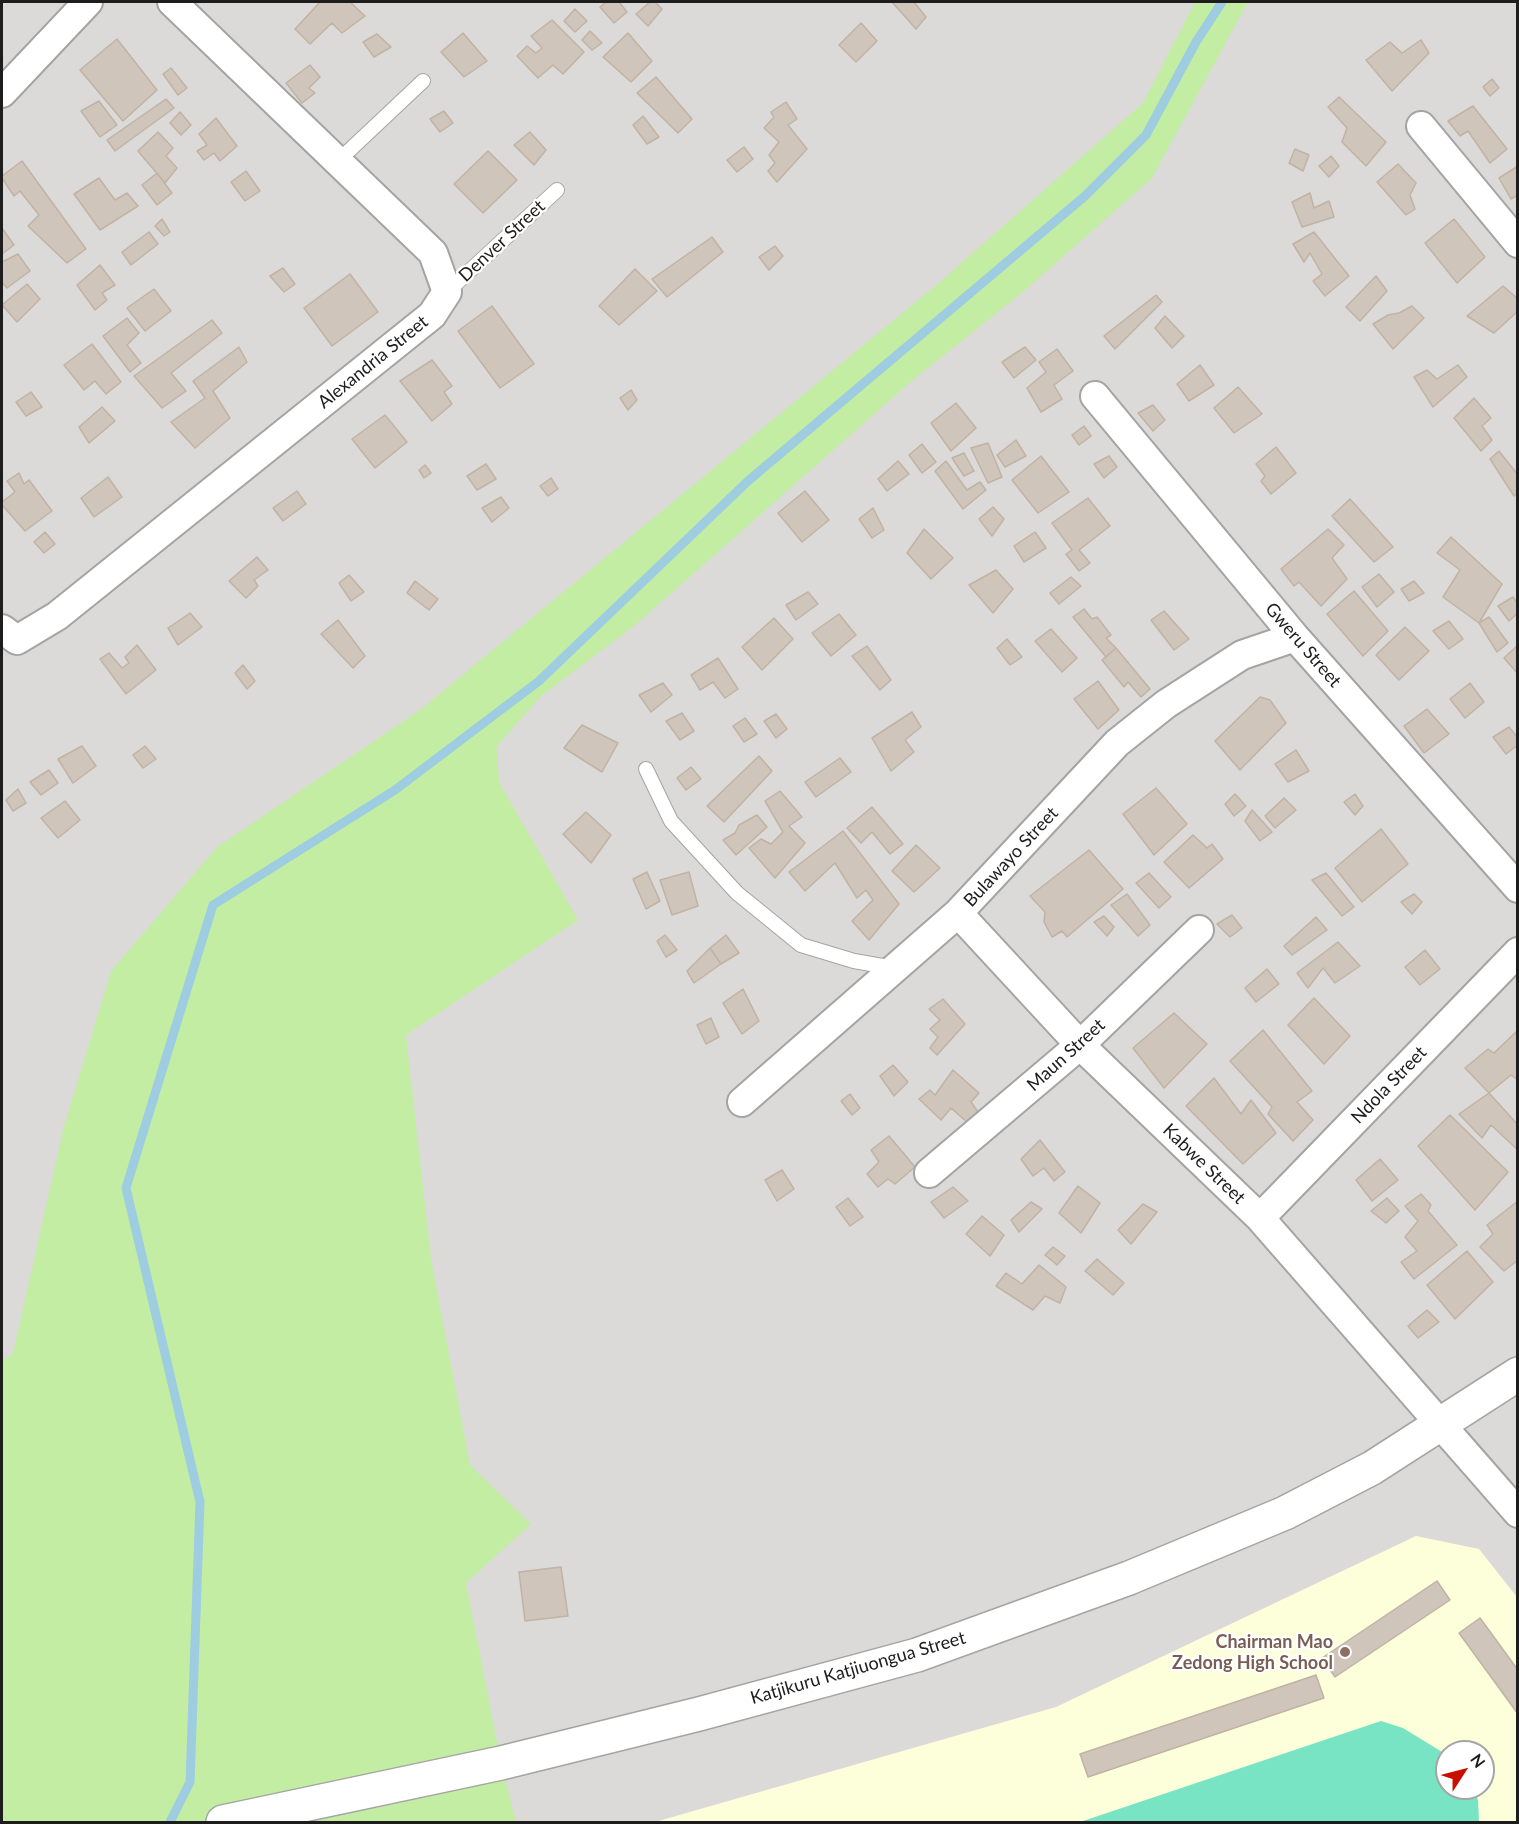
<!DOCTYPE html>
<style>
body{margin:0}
#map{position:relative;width:1519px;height:1824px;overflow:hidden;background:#efebe1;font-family:Lato,sans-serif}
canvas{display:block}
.frame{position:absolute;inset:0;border:3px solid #1d1d1d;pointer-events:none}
.north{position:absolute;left:1435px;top:1740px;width:60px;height:60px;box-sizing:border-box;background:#fff;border:2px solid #a5a5a5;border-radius:50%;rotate:54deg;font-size:16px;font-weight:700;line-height:24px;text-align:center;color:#1d1d1d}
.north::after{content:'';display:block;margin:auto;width:21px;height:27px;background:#c90f00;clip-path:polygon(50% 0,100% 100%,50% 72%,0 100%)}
</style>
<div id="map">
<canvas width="1519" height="1824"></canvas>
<div class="frame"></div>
<div class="north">N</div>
</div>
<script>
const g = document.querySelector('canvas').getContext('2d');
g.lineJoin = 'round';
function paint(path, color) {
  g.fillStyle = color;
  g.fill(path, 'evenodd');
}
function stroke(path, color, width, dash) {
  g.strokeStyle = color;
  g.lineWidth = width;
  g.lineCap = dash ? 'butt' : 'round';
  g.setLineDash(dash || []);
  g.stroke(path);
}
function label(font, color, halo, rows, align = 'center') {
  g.font = font + ' Lato,sans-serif';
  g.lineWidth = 4.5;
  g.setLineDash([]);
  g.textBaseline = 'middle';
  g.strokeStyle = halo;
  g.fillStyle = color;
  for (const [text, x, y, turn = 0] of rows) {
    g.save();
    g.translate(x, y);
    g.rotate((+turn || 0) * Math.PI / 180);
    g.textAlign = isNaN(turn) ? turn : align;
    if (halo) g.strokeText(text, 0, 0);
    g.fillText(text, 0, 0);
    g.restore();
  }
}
paint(new Path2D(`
 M2,2H1517V1822H2ZM1447,1752H1483V1788H1447Z`), '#dbdad9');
paint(new Path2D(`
 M1416,1536L1479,1549L1517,1597V1822H655L1056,1707ZM1447,1752H1483V1788H1447Z`), '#fcffda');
paint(new Path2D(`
 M1195,2H1248L1152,178L1023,292L914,379L634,626L541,696L497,746L499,782L578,920L406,1035L431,1259L470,1465L531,1524L466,1583L501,1763L516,1822H2V1362L13,1353L63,1130L111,971L217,847L420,710L934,287L1143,103Z`), '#c2eda3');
paint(new Path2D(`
 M1381,1721L1403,1728L1447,1755V1788H1473L1478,1800L1479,1822H1080Z`), '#79e4c3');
stroke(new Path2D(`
 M170,1822L190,1782L200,1502L126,1188L213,905L395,790L539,681L748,481L1085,196L1146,135L1196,42L1222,2`), '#9ecce0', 9);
const building = new Path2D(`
 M320,2H350L365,16L342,33L332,23L310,44L295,29Z
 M606,2H619L627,12L614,23L600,7Z
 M650,2H655L662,9L648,26L636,14Z
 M892,2H914L926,17L916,29Z
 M575,9L587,21L575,32L564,21Z
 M552,20L584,52L563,74L553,65L538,78L517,56L527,46L536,53L542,48L531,36Z
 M861,23L877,41L856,62L839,45Z
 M590,31L602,43L592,50L582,40Z
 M463,33L487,61L464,77L441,52Z
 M628,33L652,61L631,82L603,57Z
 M377,34L391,47L374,57L363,42Z
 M117,39L157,90L123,121L80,70Z
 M1421,40L1429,53L1392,91L1366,60L1390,42L1402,53Z
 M310,65L320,77L309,88L315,93L302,103L286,83Z
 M171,68L187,88L178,95L163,74Z
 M656,77L692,119L678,133L637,93Z
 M1492,79L1499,88L1490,96L1483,87Z
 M1339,97L1386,142L1366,166L1342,142L1347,128L1328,107Z
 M166,99L174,108L115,151L107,140Z
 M99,101L117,125L100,137L81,111Z
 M786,102L797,119L788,125L807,149L777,182L768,171L775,163L769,155L779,142L764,128L774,117L771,112Z
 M1473,106L1507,149L1490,163L1468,131L1460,136L1448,121Z
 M444,111L453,123L440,132L430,119Z
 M180,112L191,125L181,135L170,123Z
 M643,116L659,137L647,144L633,125Z
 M216,118L237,146L220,161L214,153L204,160L197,151L207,145L199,134Z
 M158,132L173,148L166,156L177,168L165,183L138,151Z
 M530,132L546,150L534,165L514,145Z
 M744,147L753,159L737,172L727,160Z
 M1295,149L1309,155L1303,171L1289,163Z
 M488,151L517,180L483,213L454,184Z
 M1331,156L1339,166L1329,177L1319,166Z
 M22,161L86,249L67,263L28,226L39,215L20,191L14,196L2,178V176Z
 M1398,164L1416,183L1410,195L1415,209L1406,215L1377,182Z
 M1518,166V195L1511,199L1499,178Z
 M246,171L260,191L245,201L231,182Z
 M157,173L172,193L157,205L142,185Z
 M99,178L115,200L127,193L138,206L100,230L74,194Z
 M1310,193L1314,208L1329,201L1334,217L1302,227L1292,202Z
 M162,219L170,232L164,236L155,226Z
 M1454,219L1485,257L1457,283L1425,243Z
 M2,228L14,245L2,254Z
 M149,232L158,244L131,265L122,252Z
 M1314,232L1349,276L1325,296L1313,281L1322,274L1310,253L1304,262L1293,244Z
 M712,237L723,252L667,297L652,279Z
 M775,246L783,256L769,270L759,257Z
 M18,254L30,271L7,288L2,282V262Z
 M100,265L115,285L102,293L107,300L95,310L77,285Z
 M283,268L295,284L284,292L270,276Z
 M635,269L657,291L619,325L599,306Z
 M350,274L378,312L332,346L304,308Z
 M1376,276L1387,291L1360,321L1346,307Z
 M27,284L40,299L17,322L2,305Z
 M1503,286L1518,299V311L1494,333L1467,316Z
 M154,289L171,311L145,331L127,308Z
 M1156,295L1162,302L1115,349L1104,336Z
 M492,306L534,364L500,388L458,331Z
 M1412,306L1424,318L1393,349L1373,324L1388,315L1399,313Z
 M1165,316L1184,336L1172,348L1155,328Z
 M127,318L139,333L127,345L141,363L130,372L103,336Z
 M212,320L222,333L171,373L186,391L162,408L134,376Z
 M92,344L121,382L106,394L95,381L84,390L64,365Z
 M239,347L247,362L213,391L230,418L195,448L171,422L205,398L193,381Z
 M1025,347L1036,360L1014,378L1002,362Z
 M1057,349L1073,371L1054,385L1062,399L1041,412L1027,388L1046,372L1039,362Z
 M432,360L452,386L444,392L452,404L432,421L400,381Z
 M1200,365L1214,385L1189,401L1177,384Z
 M1458,365L1467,377L1433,407L1414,377L1427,370L1437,379Z
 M1238,387L1262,414L1234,433L1214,408Z
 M631,390L637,400L628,410L620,398Z
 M31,392L42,407L26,416L16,402Z
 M1474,398L1491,418L1482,426L1492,440L1481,451L1454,418Z
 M956,403L976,428L951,451L931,423Z
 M1153,405L1165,420L1153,431L1138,413Z
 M102,407L115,421L89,443L79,427Z
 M385,415L407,442L375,468L352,439Z
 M1084,426L1091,436L1079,445L1072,435Z
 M1016,440L1026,456L1005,467L997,455Z
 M988,443L1002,477L988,483L971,448Z
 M922,444L936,462L922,473L909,455Z
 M1276,447L1296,473L1271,494L1261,481L1265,476L1256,464Z
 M1499,451L1518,475V493L1514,496L1490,459Z
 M964,453L974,471L964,476L952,458Z
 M1041,456L1069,492L1038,513L1012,480Z
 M1109,456L1117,467L1104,478L1094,464Z
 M898,461L909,474L887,491L878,479Z
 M946,461L967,490L980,482L986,490L963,509L935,471Z
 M486,464L496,479L477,490L467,476Z
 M425,465L431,473L424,478L419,470Z
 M19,473L24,484L29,480L52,511L25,531L2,505V502L15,492L7,481Z
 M108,477L122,497L94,517L81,498Z
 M551,478L558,489L548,496L540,486Z
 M297,491L306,504L283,521L273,508Z
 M805,491L829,520L802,542L778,513Z
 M501,497L509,508L492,522L482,508Z
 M1088,498L1110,526L1079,550L1090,563L1079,571L1066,554L1072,550L1052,523Z
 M1350,499L1393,547L1374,562L1332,516Z
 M993,507L1004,519L992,536L979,519Z
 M873,508L884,530L872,538L859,519Z
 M924,529L953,558L931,579L907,553Z
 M1328,529L1344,545L1332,558L1347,579L1321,606L1299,582L1294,586L1281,569Z
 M45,532L55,544L44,553L34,542Z
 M1035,532L1046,548L1024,562L1014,546Z
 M1451,537L1502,584L1479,623L1443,597L1460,570L1437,553Z
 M257,557L268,570L254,580L258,586L246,598L229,581Z
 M996,570L1013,589L993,613L969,585Z
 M1379,574L1394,592L1377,607L1362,587Z
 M349,575L364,592L351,601L339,583Z
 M1071,577L1081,586L1059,604L1050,593Z
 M415,581L438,599L429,610L407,593Z
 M1414,581L1424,593L1409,601L1401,589Z
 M1354,591L1388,631L1363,656L1327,614Z
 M808,592L818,604L796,620L786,605Z
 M1513,597L1518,604V613L1509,621L1498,606Z
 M1084,609L1092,619L1097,617L1111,635L1106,638L1116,648L1106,657L1073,617Z
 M1164,611L1189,639L1174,650L1151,620Z
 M190,613L202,627L178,645L168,628Z
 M839,614L856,635L831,656L812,633Z
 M1489,617L1508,643L1497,652L1479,623Z
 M774,618L793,639L762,670L742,647Z
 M338,620L365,656L353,668L321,634Z
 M1449,621L1463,639L1449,649L1433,631Z
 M1405,627L1429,651L1399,680L1376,655Z
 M1051,629L1077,658L1062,672L1035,641Z
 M1007,639L1022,657L1010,665L997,648Z
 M137,645L156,670L126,694L100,659L109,653L122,668L129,663L125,657Z
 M1518,645V674L1504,658Z
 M867,646L891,680L880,690L852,656Z
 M1116,648L1150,689L1141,697L1128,682L1124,687L1102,660Z
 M718,658L738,689L725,698L713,682L700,690L691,675Z
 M243,665L255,681L247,689L235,673Z
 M1098,681L1119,710L1098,729L1074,699Z
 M663,683L672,695L651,712L639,695Z
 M1470,683L1484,702L1465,718L1450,699Z
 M1260,697L1270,700L1286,723L1240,770L1215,741Z
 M1427,709L1449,734L1424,753L1404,726Z
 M912,712L921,727L905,740L914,752L891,771L872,738Z
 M682,713L694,731L680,740L666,721Z
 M776,714L787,729L776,738L764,721Z
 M745,718L757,734L744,742L733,726Z
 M582,725L618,743L602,772L564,748Z
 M1509,727L1518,738V745L1506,754L1493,737Z
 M82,746L96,766L73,783L58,759Z
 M145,746L156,759L143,768L133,755Z
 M1296,750L1309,771L1288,782L1275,764Z
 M759,756L772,771L724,822L707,806Z
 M840,758L851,772L816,797L805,782Z
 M691,767L701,779L686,790L677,778Z
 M49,770L58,783L41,795L30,782Z
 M1156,788L1187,824L1154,855L1123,814Z
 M18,789L26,803L13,811L6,800Z
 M780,791L802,817L789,826L805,843L775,878L749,848L761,839L771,844L783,832L765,801Z
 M1235,794L1246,806L1234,816L1225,804Z
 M1355,794L1363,806L1355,815L1344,802Z
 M1284,798L1296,810L1275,828L1265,816Z
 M65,801L80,820L58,838L41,818Z
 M872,807L903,844L890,854L872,832L861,843L847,828Z
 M1252,810L1272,832L1260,841L1245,821Z
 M586,812L611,835L591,863L563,834Z
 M757,815L767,827L736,855L723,840L735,833L739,825Z
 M1381,829L1408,864L1362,902L1335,868Z
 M843,831L899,904L869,940L852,921L873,900L866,890L857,898L835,863L805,891L789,872Z
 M1193,835L1207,848L1212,844L1223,859L1189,888L1164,862Z
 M916,845L940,868L914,892L892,871Z
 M1089,850L1123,889L1067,937L1062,931L1052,937L1044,922L1045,912L1030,896Z
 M647,872L660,901L646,909L633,879Z
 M689,872L698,906L672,915L660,880Z
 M1149,873L1171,897L1159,908L1136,883Z
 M1326,873L1354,907L1342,916L1312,880Z
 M1127,894L1150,925L1138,936L1111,905Z
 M1414,894L1422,902L1412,914L1401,902Z
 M1232,915L1242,928L1230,937L1217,924Z
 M1104,916L1114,927L1107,936L1094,922Z
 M1316,917L1327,930L1292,955L1284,946Z
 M665,935L677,950L666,957L657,941Z
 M726,935L739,953L721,964L710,948Z
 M1338,942L1360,966L1335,983L1323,968L1308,988L1297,973Z
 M710,948L721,964L694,983L687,971Z
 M1425,950L1440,969L1420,985L1405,967Z
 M1267,969L1279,984L1256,1002L1245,988Z
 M743,989L759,1021L742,1034L723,1003Z
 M1314,998L1350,1036L1324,1064L1288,1025Z
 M943,999L965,1024L937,1055L930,1048L938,1037L930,1029L940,1020L929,1009Z
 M1174,1013L1207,1044L1164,1088L1133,1048Z
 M711,1018L719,1037L706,1044L697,1025Z
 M1263,1030L1312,1091L1297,1102L1313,1120L1293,1141L1268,1114L1272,1107L1230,1061Z
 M1518,1030V1080L1511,1075L1489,1093L1465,1068L1488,1049L1494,1053Z
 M893,1065L908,1082L894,1096L880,1076Z
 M953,1070L979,1093L971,1102L978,1112L968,1123L951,1108L941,1120L919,1099L930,1090L935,1095Z
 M1214,1078L1241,1114L1251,1100L1276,1133L1243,1164L1186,1106Z
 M1489,1093L1518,1125V1150L1491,1125L1482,1138L1459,1114Z
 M850,1094L860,1108L852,1115L841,1101Z
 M1450,1115L1508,1172L1475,1210L1418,1146Z
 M889,1136L915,1167L895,1184L888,1179L878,1187L867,1174L879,1162L871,1150Z
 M1040,1140L1065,1172L1054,1181L1044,1168L1033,1176L1021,1159Z
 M1380,1159L1398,1180L1372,1201L1356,1180Z
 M782,1170L794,1189L777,1201L765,1180Z
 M1078,1186L1100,1203L1081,1233L1059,1213Z
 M953,1187L968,1201L944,1218L931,1202Z
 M1421,1194L1431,1205L1428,1211L1457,1245L1414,1279L1401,1262L1417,1251L1405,1237L1418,1221L1405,1206Z
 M848,1198L863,1217L850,1226L836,1207Z
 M1387,1198L1399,1211L1386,1223L1371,1211Z
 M1518,1201V1260L1504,1271L1480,1247L1493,1234L1487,1225Z
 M1031,1202L1042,1209L1019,1232L1011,1220Z
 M1143,1204L1157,1212L1131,1244L1118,1230Z
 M982,1216L1004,1235L990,1256L966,1234Z
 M1053,1247L1065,1256L1057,1265L1045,1255Z
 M1467,1251L1493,1282L1455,1319L1427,1285Z
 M1097,1259L1124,1283L1113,1295L1085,1271Z
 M1039,1265L1066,1287L1060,1303L1045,1296L1033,1310L996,1286L1006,1273L1022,1284Z
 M1427,1310L1439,1322L1418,1338L1408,1326Z
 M561,1567L568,1616L525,1621L519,1572Z
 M1437,1581L1450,1600L1335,1677L1322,1658Z
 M1480,1618L1518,1670V1714L1459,1633Z
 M1316,1675L1324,1698L1088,1777L1080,1754Z`);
paint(building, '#cfc5ba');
stroke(building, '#c1b3a3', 1.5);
const service = new Path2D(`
 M337,162L423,81
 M447,292L557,190
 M646,769L671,821L737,893L801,945L854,961L894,968`);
const minor = new Path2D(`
 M2,93L88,2
 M1421,126L1518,243
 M1095,396L1295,637L1518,888
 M2,629L17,640L57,616L432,315L447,292L433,253L172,2
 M958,913L1080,1045L1260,1218L1518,1513
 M742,1102L958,913L1117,743L1166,704L1242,655L1295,637
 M929,1173L1080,1045L1199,930
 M1260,1218L1518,952`);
const tertiary = new Path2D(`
 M223,1822L501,1763L699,1714L917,1655L1129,1578L1285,1513L1372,1468L1518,1374`);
stroke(service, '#a4a4a4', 16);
stroke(minor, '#a4a4a4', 32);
stroke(tertiary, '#a4a4a4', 36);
stroke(service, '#fff', 14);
stroke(minor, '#fff', 28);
stroke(tertiary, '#fff', 33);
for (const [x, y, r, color] of [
 [1345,1652,6,"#8d6e63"]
]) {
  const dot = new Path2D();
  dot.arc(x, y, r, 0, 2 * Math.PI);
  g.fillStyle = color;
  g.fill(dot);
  stroke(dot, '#fff', 2);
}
label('18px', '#1d1d1d', '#fff', [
 ["Denver Street",502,241,-43],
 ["Alexandria Street",373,362,-39],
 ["Gweru Street",1303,645,49],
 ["Bulawayo Street",1011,857,-47],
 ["Maun Street",1066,1055,-42],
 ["Ndola Street",1389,1085,-46],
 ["Kabwe Street",1204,1164,44],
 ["Katjikuru Katjiuongua Street",858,1668,-16]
]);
label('bold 18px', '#785e54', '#fff', [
 ["Chairman Mao",1333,1642],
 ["Zedong High School",1333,1663]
], 'right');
</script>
